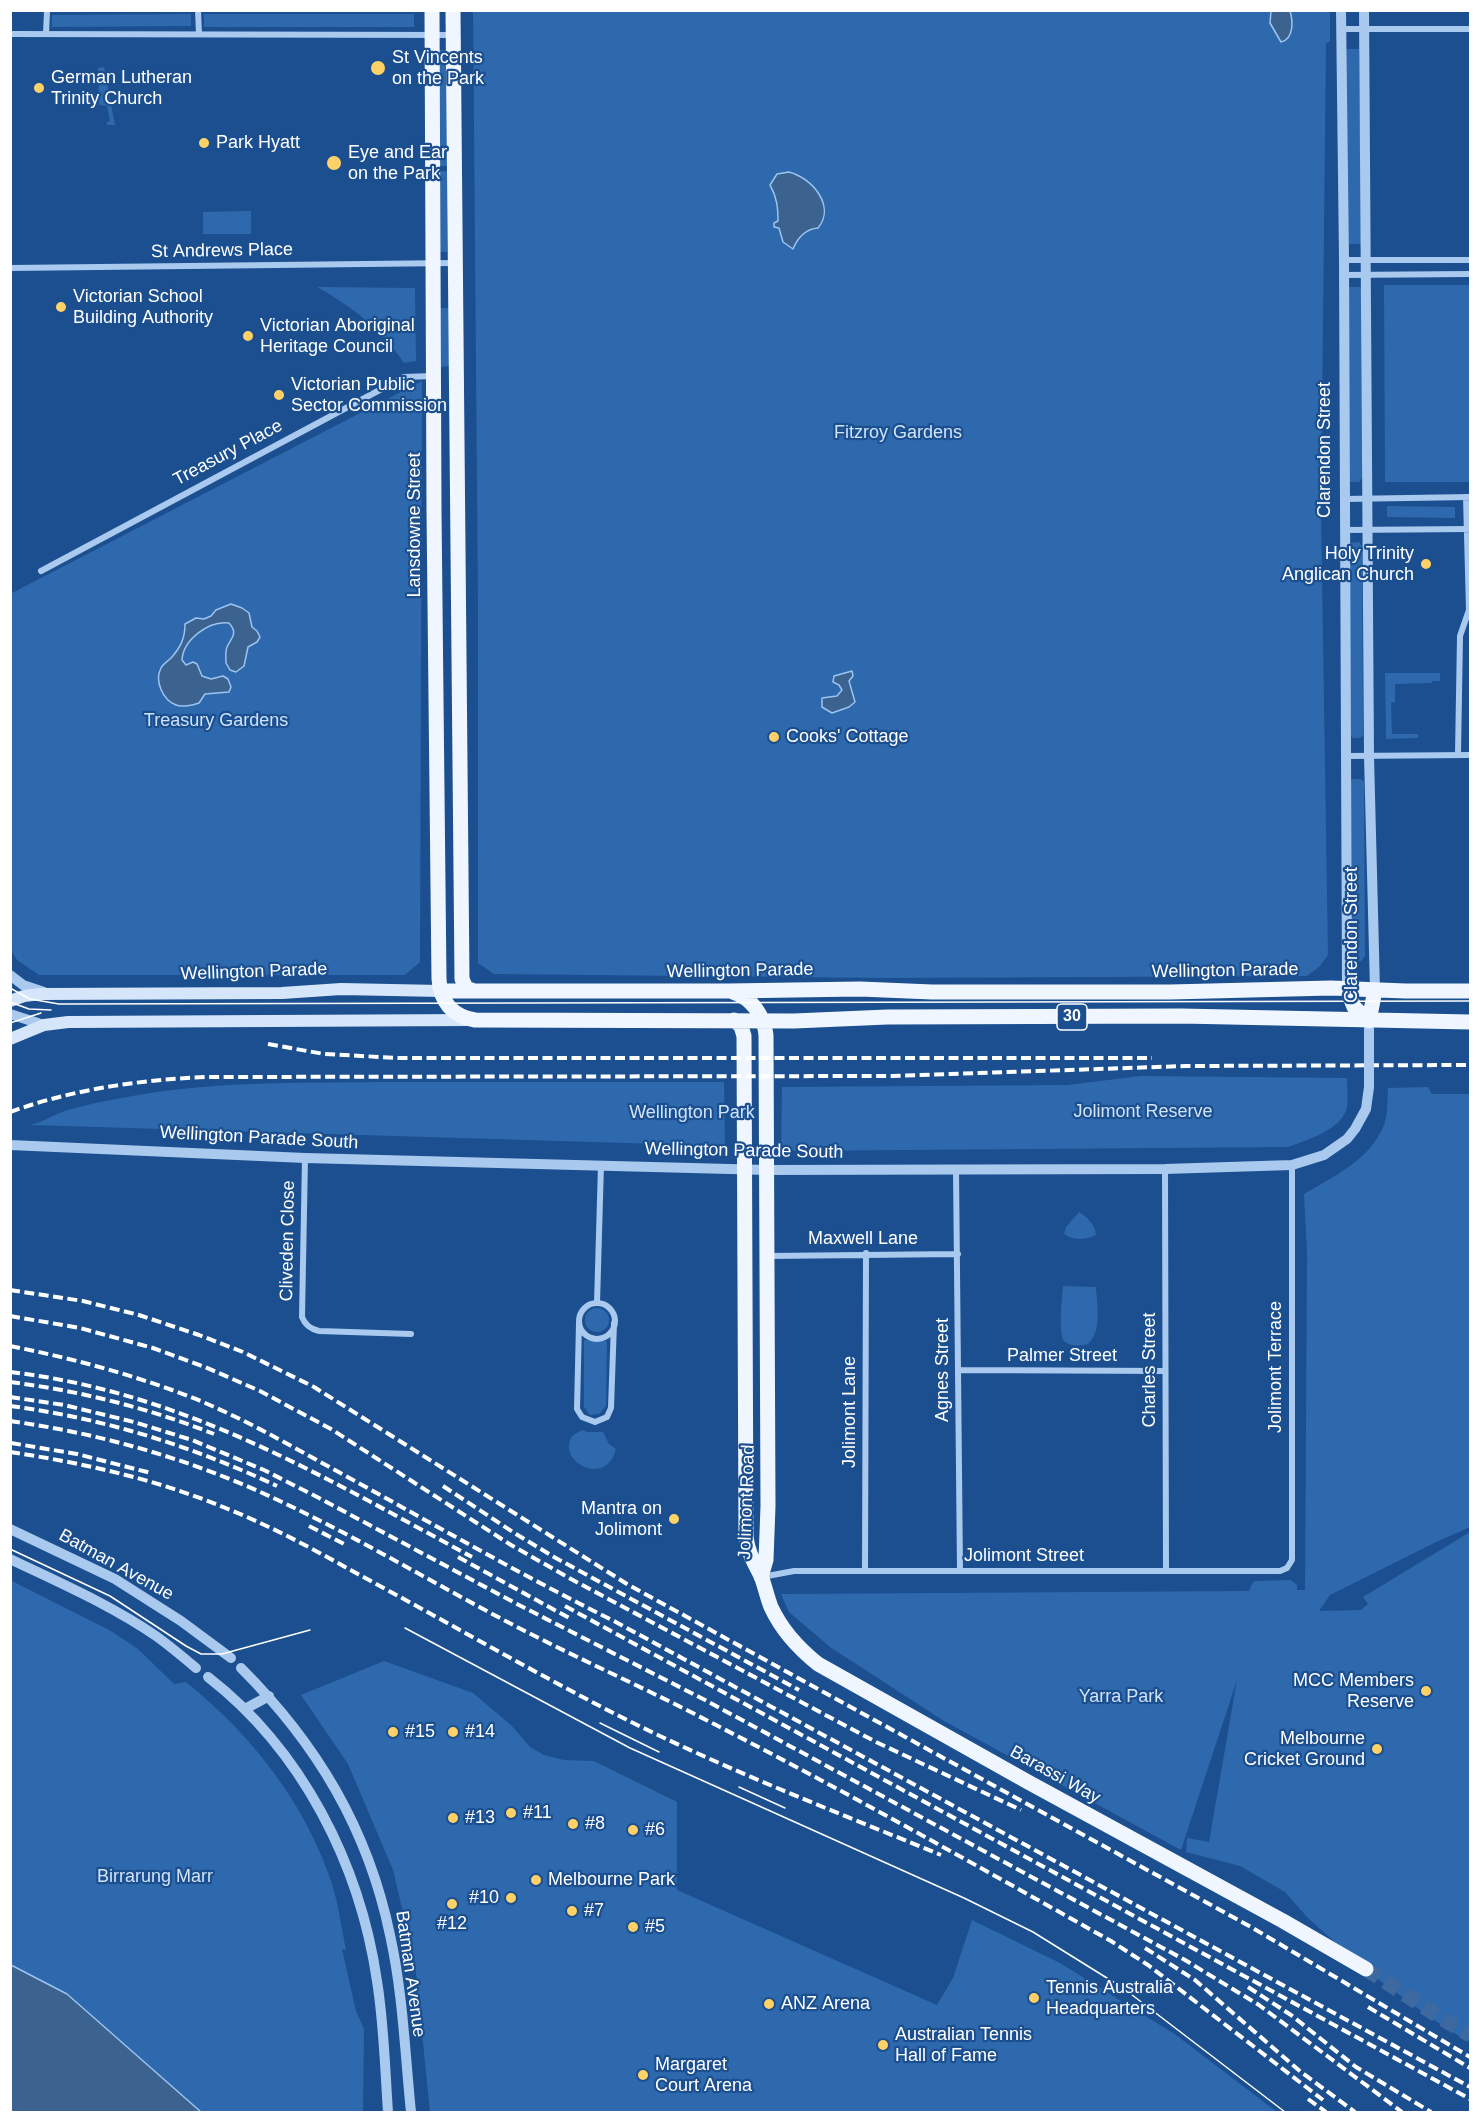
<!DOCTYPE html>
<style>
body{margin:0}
#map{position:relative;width:1481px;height:2123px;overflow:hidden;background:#1b4f8f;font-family:Helvetica,sans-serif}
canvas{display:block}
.frame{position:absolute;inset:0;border:12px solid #fff;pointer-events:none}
</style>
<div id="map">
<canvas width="1481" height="2123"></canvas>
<div class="frame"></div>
</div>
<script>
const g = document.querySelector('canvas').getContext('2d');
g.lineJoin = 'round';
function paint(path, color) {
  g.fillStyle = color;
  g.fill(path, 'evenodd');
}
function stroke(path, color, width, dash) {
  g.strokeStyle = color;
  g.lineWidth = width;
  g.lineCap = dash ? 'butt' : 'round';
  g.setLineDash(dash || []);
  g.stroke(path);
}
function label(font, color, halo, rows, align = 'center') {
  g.font = font + ' Helvetica,sans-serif';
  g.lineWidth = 4.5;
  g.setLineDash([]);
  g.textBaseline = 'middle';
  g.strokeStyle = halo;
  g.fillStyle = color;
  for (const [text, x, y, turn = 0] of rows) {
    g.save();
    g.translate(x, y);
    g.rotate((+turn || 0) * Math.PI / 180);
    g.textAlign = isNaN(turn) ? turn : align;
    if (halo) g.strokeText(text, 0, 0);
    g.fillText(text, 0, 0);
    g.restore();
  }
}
paint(new Path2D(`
 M473,11H1330V41L1326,44L1321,511L1328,955L1320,966L1307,976L889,978L494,974L478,963V602Z
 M191,14V26L52,27V15Z
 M204,14H414V27H204Z
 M1345,49H1359L1361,244H1347Z
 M438,50H448L447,166H437Z
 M104,67L115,125H107V122L110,121L107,106L99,105L98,68Z
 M438,171H447V252H438Z
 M251,211V234H203V212Z
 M1384,285H1470V482H1385Z
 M317,287L415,288L416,361L404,363C381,328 352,307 317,287Z
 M1349,287H1359L1361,289L1362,478L1359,482H1350L1348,479L1347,290Z
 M440,308H449L450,366L441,367Z
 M422,381L420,962L405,975H39L17,960L10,948V594Z
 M1387,506L1455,507V518L1387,517Z
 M1359,542L1362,546L1363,735L1360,738H1353L1349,734L1348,547L1351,543Z
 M1385,673H1440V681H1432V683L1395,684V702L1391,703L1392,734H1418V738L1386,739Z
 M1352,779H1361L1364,782L1365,956L1361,961H1353L1351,957L1350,783Z
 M1141,1076L1347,1078C1347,1087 1348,1098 1347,1107C1342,1130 1307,1140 1288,1147L781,1151L782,1087L1067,1085Z
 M382,1082H724L725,1146L30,1125C43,1122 55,1114 68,1110C85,1105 104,1101 122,1098C207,1081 295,1083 382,1082Z
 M1428,1087L1432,1094H1470V1527L1436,1542L1330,1595L1319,1611L1361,1610L1368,1604L1363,1597L1470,1532V2043L1431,2018L1364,1969L1307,1917L1285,1892L1240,1866L1186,1852L1187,1838L1209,1842L1237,1680L1181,1850L944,1721L830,1647L789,1612L781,1594L1249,1591L1252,1584L1255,1581L1291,1580L1297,1585V1590H1305L1307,1254L1304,1194C1333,1177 1371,1159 1384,1125C1388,1114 1387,1101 1388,1088Z
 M1079,1212C1088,1218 1095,1224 1096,1235C1085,1240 1074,1241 1064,1234L1066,1227Z
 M1063,1286L1096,1287C1097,1305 1102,1331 1088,1344C1080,1346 1070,1347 1064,1341C1058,1333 1062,1297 1063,1286Z
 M585 1320a12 12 0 1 1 24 0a12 12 0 1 1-24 0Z
 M584,1340L607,1341L606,1406L599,1414L590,1415L584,1407Z
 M583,1430L587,1432H603L609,1444L616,1449C606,1488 558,1462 571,1438C573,1434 579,1432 583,1430Z
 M10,1580L111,1631L138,1649L174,1684L186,1682C252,1735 307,1805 333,1887C339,1908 342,1930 346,1950L342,1949L356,2011L364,2029L363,2112H201L68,1994L11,1965Z
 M384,1661L473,1693L511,1725L530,1747L544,1755L564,1760L594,1761L677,1802V1890L937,2005L953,1978L972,1920L1060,1963L1176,2035L1277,2112H430L415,1963L393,1870L348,1764L301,1695Z`), '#2e69ad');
const water = new Path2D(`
 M1271,11H1290C1293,21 1294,39 1281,42L1270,23Z
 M789,172C812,178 836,206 818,228C805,229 798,237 793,249L783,242L779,228L774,227V223L778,221C778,208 777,197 770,185L777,174Z
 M231,604L242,608L249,613L252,627L257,631L260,637L257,642L248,647L244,666L236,672L230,670L226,663C226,658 225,652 227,647C232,637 238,633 229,623C209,620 183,640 182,660L186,665L193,662L197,664L202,676L211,679L223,676L228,679L231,687L229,692L205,694L199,703C192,705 183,708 176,705C163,700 154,681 161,668C162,665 168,661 171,658C181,647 185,638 185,624L196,618L204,619L211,616L216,610Z
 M852,671L853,676L849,681L855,702L849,707L832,713L822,707V698L837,696L842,690L839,685L833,682L834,676Z
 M11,1965L67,1994L201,2112H11Z`);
paint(water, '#3c6290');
stroke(water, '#9cc4f0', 1.5);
stroke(new Path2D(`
 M1366,1969L1441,2018L1470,2035`), '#3d69a0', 15, [15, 8]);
stroke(new Path2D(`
 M198,10L199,34
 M1341,29H1470
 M10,34L453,35
 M46,34L47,11
 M1344,260H1470
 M10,268L454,263
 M1344,275L1470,274
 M1345,499L1470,497
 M1345,530L1470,529
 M41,571L404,377L433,376
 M1458,754L1460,636L1469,610L1466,497
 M1347,756L1470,755
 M305,1158L302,1317C305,1325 310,1329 319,1331L411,1334
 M956,1169L960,1571
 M1165,1169L1166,1571
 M768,1256L958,1254
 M597,1303L601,1165
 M579 1321a18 18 0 1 1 36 0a18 18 0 1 1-36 0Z
 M579,1323L577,1409L582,1417L595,1422L607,1417L611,1408L614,1323
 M958,1370L1165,1371
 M865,1571L866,1253
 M762,1577L794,1571H1280L1287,1568L1292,1560V1165`), '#a9c9ee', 6);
stroke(new Path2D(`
 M1341,10L1344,260L1347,989
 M1364,10L1369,756L1375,990
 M10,975L23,985L44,992
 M10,1014L44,1025
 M1369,1041V1021
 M10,1145L305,1158L768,1170L1165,1169L1292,1165L1324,1155L1347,1139L1355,1129L1366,1109L1369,1087
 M10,1529L115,1579L181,1621L231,1658
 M10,1559C60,1583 111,1605 156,1636C170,1646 183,1657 196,1668
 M241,1668C317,1744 368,1829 390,1935C403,1993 405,2054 411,2112
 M208,1677C302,1750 360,1864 377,1981C384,2024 385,2069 388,2112
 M245,1709L269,1696`), '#a9c9ee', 10);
stroke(new Path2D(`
 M10,1001L24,996L41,994L282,993L341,989L441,991
 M10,1039L44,1025L68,1022L471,1020`), '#d6e6fa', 12);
stroke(new Path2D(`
 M432,10L434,510L439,979C440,1001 452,1016 475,1020L794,1021L887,1017L1181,1016L1470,1022
 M453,10L462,979L466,988L472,990
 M1347,989L1354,1007L1369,1021L1375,990
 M441,991H728L860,989L932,992H1170L1331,988L1405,991H1470
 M733,992C752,998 764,1016 766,1035L768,1506L766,1560L761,1577
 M734,1020L741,1026L744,1036L746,1537C748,1553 754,1562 761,1576C765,1586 767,1597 771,1607C782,1631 798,1648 818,1664L1028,1782L1283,1921L1366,1969`), '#f0f6ff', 15);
stroke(new Path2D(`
 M10,988L30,999L59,1004L1470,1001
 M10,1002L29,1009L51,1010
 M10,1023L41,1013
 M10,1549L110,1596L186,1646L201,1654H222L310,1630
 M405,1628L630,1748L964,1898L1033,1932L1123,1988L1285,2112
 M600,1723L659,1752
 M739,1787L785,1808`), '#fff', 1.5);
stroke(new Path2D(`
 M268,1044L324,1054L399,1058H1152
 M10,1112C74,1089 139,1080 206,1077L892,1076L1186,1066L1470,1065
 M10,1290L83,1301L139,1315L199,1335L243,1352L314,1387L627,1584L1251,1927L1470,2057
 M10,1316L80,1328L153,1348L205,1367L260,1391L331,1429L511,1545L571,1579L876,1742L1021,1810
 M10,1346C66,1357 119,1371 172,1390C229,1410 282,1441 335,1470C428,1521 519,1574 614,1621L1470,2087
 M10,1372C183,1392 322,1476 472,1557
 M10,1382C81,1391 148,1408 214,1434
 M10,1397L64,1405L134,1422L192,1440L264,1470L319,1498L517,1604L705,1700L1185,1960L1259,2005L1402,2112
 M10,1406C103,1418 192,1446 277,1486
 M10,1421C96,1433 179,1456 258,1491C348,1531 432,1583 519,1628C583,1661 649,1690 712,1723C847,1792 979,1867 1111,1941L1148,1965L1323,2100
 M11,1443L77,1454L151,1473
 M10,1452C83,1463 155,1479 223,1507C269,1525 313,1549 356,1573C436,1616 514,1661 594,1703C706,1762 824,1807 941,1855
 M443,1486L516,1534L554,1557L799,1690
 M309,1526L346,1545
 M458,1557L571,1619
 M565,1606L1470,2099
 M1145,1948L1195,1980L1301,2072L1355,2112
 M1248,1987L1291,2015L1356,2067L1431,2112
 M1368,2007L1470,2068
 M1308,2099L1326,2112`), '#fff', 4, [10, 4.5]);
stroke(new Path2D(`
 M1369,1041V1087`), '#a9c9ee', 10);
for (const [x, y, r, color] of [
 [378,68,8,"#ffd166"],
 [39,88,6,"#ffd166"],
 [204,143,6,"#ffd166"],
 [334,163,8,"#ffd166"],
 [61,307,6,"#ffd166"],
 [248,336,6,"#ffd166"],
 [279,395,6,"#ffd166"],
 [1426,564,6,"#ffd166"],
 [774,737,6,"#ffd166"],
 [674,1519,6,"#ffd166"],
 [1426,1691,6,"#ffd166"],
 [393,1732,6,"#ffd166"],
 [453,1732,6,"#ffd166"],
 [1377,1749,6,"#ffd166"],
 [511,1813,6,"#ffd166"],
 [453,1818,6,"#ffd166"],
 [573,1824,6,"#ffd166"],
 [633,1830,6,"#ffd166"],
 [536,1880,6,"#ffd166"],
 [511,1898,6,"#ffd166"],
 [452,1904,6,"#ffd166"],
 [572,1911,6,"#ffd166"],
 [633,1927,6,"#ffd166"],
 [1034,1998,6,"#ffd166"],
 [769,2004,6,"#ffd166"],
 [883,2045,6,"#ffd166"],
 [643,2075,6,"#ffd166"]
]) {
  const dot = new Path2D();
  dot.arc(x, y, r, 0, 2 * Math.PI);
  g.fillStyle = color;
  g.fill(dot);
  stroke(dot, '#1b4f8f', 2);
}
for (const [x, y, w] of [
 [1072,1017,30]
]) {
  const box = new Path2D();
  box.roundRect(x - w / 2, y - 13, w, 26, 4.5);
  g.fillStyle = '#1b4f8f';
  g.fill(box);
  stroke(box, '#fff', 1.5);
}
label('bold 16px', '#fff', null, [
 ["30",1072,1017]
]);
label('18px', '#fff', '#1b4f8f', [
 ["St Vincents",392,58],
 ["on the Park",392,79],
 ["German Lutheran",51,78],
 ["Trinity Church",51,99],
 ["Park Hyatt",216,143],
 ["Eye and Ear",348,153],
 ["on the Park",348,174],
 ["Victorian School",73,297],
 ["Building Authority",73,318],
 ["Victorian Aboriginal",260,326],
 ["Heritage Council",260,347],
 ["Victorian Public",291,385],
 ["Sector Commission",291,406],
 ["Holy Trinity",1414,554,"right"],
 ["Anglican Church",1414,575,"right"],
 ["Cooks' Cottage",786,737],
 ["Mantra on",662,1509,"right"],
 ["Jolimont",662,1530,"right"],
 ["MCC Members",1414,1681,"right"],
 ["Reserve",1414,1702,"right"],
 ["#15",405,1732],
 ["#14",465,1732],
 ["Melbourne",1365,1739,"right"],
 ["Cricket Ground",1365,1760,"right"],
 ["#11",523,1813],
 ["#13",465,1818],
 ["#8",585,1824],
 ["#6",645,1830],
 ["Melbourne Park",548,1880],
 ["#10",499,1898,"right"],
 ["#7",584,1911],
 ["#12",452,1924,"center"],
 ["#5",645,1927],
 ["Tennis Australia",1046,1988],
 ["Headquarters",1046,2009],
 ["ANZ Arena",781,2004],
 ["Australian Tennis",895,2035],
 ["Hall of Fame",895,2056],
 ["Margaret",655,2065],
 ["Court Arena",655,2086]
], 'left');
label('18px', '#fff', '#1b4f8f', [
 ["St Andrews Place",222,251,-1],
 ["Clarendon Street",1325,450,-90],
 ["Treasury Place",228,453,-28],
 ["Lansdowne Street",415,525,-90],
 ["Clarendon Street",1352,935,-90],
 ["Wellington Parade",740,971,-1],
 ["Wellington Parade",1225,971,-1],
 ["Wellington Parade",254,972,-2],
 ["Wellington Parade South",259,1138,3],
 ["Wellington Parade South",744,1151,1],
 ["Maxwell Lane",863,1239],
 ["Cliveden Close",288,1241,-89],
 ["Palmer Street",1062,1356],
 ["Jolimont Terrace",1276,1367,-90],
 ["Agnes Street",943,1370,-90],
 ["Charles Street",1150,1370,-90],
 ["Jolimont Lane",850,1412,-90],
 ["Jolimont Road",747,1502,-88],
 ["Jolimont Street",1024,1556],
 ["Batman Avenue",116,1565,29],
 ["Barassi Way",1055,1775,29],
 ["Batman Avenue",410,1974,82]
]);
label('18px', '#cfe3fa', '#1b4f8f', [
 ["Fitzroy Gardens",898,433],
 ["Treasury Gardens",216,721],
 ["Jolimont Reserve",1143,1112],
 ["Wellington Park",692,1113],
 ["Yarra Park",1121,1697],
 ["Birrarung Marr",155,1877]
]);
</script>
